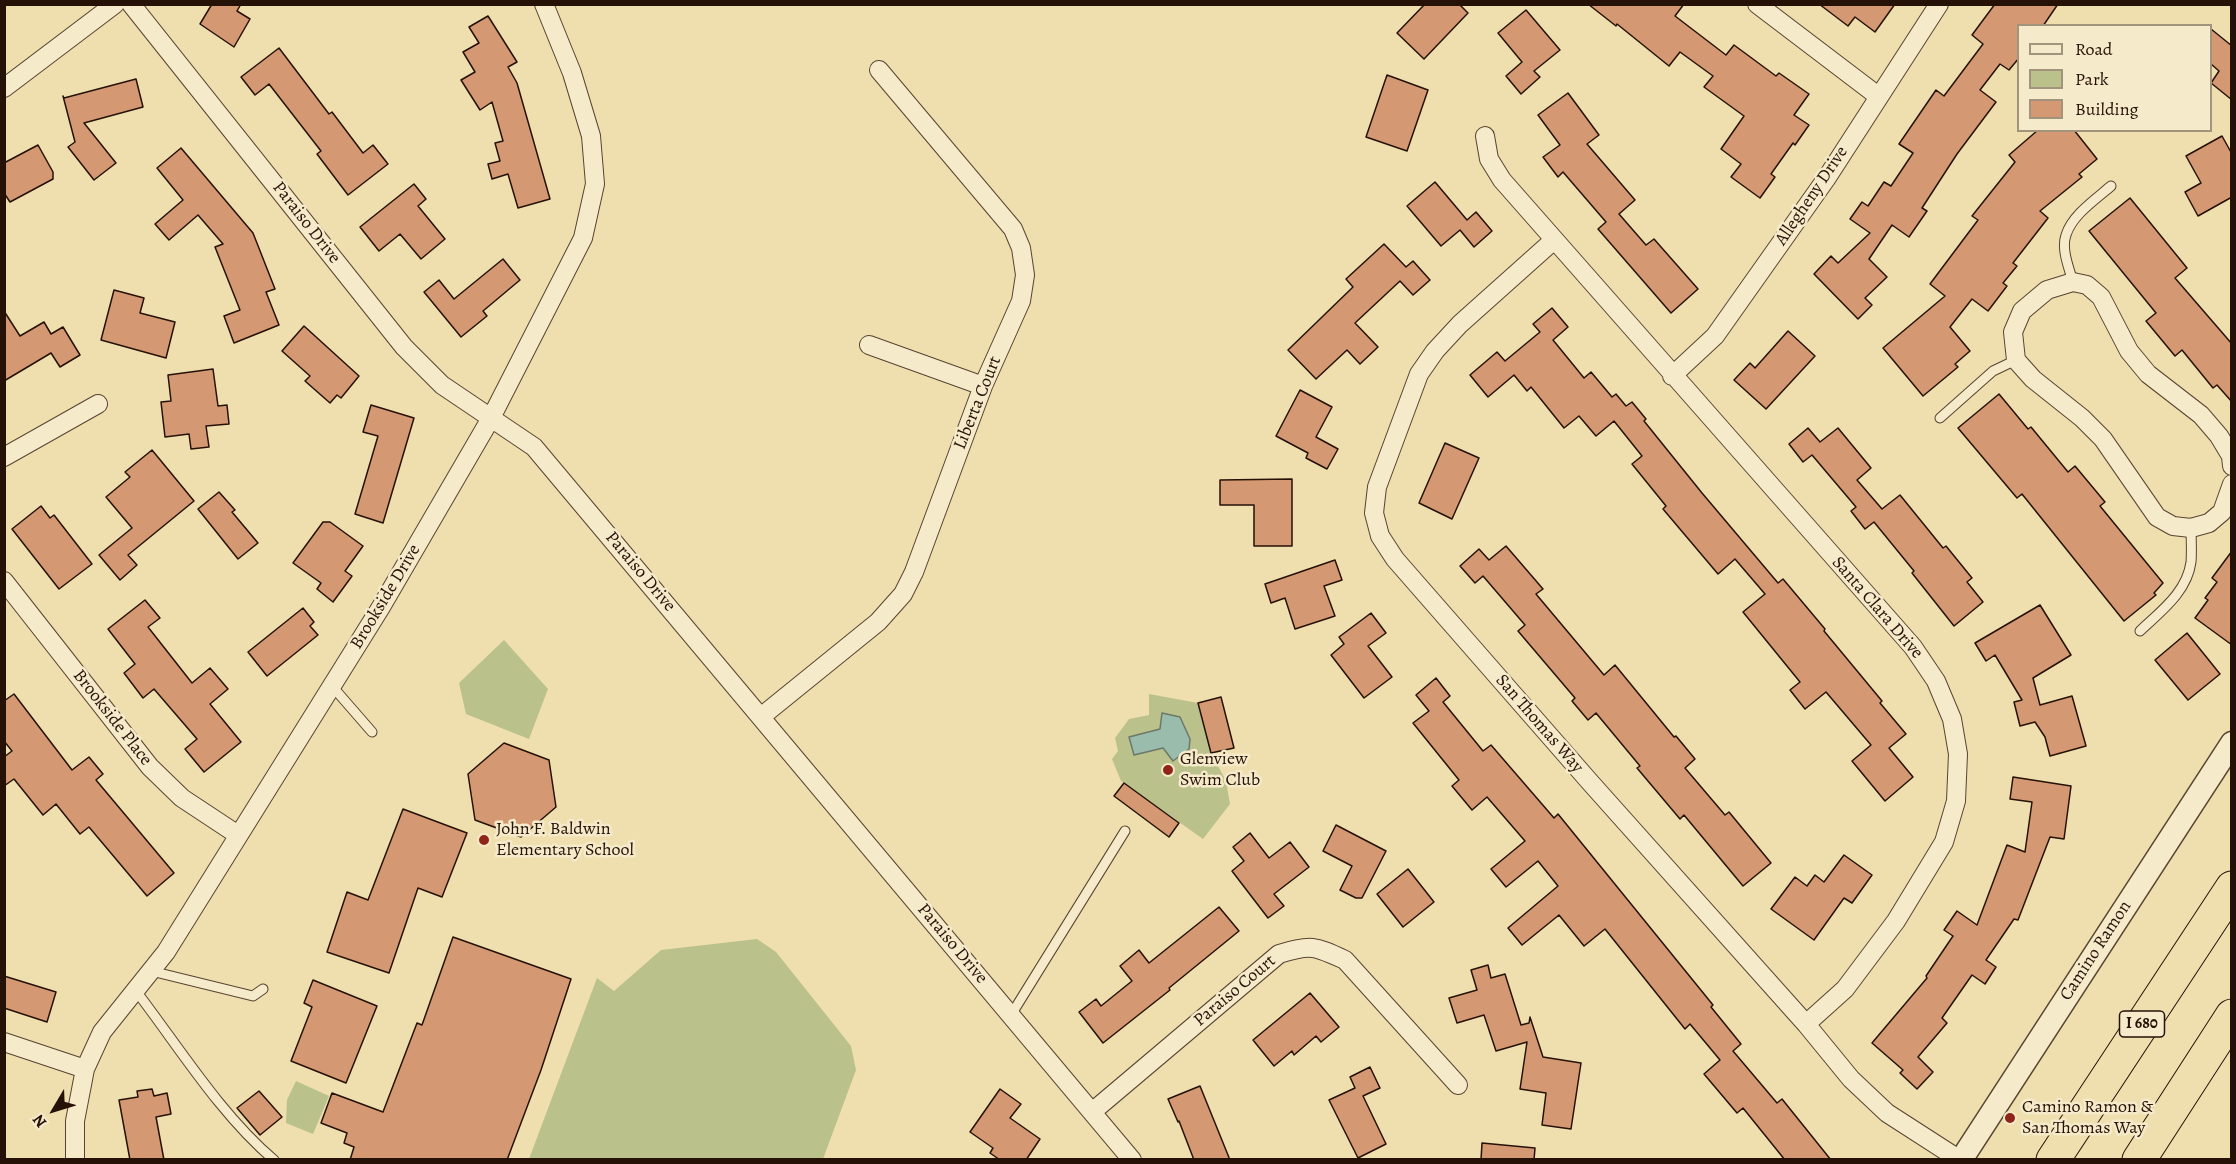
<!DOCTYPE html>
<style>
body{margin:0}
#map{position:relative;width:2236px;height:1164px;overflow:hidden;background:#efdfae;font-family:Alegreya,serif}
canvas{display:block}
.frame{position:absolute;inset:0;border:6px solid #261107;pointer-events:none}
.legend{position:absolute;left:2017px;top:24px;width:195px;height:108px;box-sizing:border-box;background:#f5eaca;border:2px solid #a2937c;margin:0;padding:8px 10px;list-style:none;font-size:18px;color:#261107}
.legend li{display:flex;align-items:center;gap:12px;height:30px}
.legend b{width:30px;border:2px solid #a2937c}
.north{position:absolute;left:24px;top:1080px;width:60px;height:60px;-webkit-text-stroke:4px #f5eaca;paint-order:stroke;rotate:232deg;font-size:16px;font-weight:700;line-height:24px;text-align:center;color:#261107}
.north::after{content:'';display:block;margin:auto;width:21px;height:27px;background:#261107;clip-path:polygon(50% 0,100% 100%,50% 72%,0 100%)}
</style>
<div id="map">
<canvas width="2236" height="1164"></canvas>
<div class="frame"></div>
<ul class="legend">
<li><b style="height:8px;background:#f5eaca"></b>Road</li>
<li><b style="height:16px;background:#bac18a"></b>Park</li>
<li><b style="height:16px;background:#d49972"></b>Building</li>
</ul>
<div class="north">N</div>
</div>
<script>
const g = document.querySelector('canvas').getContext('2d');
g.lineJoin = 'round';
function paint(path, color) {
  g.fillStyle = color;
  g.fill(path, 'evenodd');
}
function stroke(path, color, width, dash) {
  g.strokeStyle = color;
  g.lineWidth = width;
  g.lineCap = dash ? 'butt' : 'round';
  g.setLineDash(dash || []);
  g.stroke(path);
}
function label(font, color, halo, rows, align = 'center') {
  g.font = font + ' Alegreya,serif';
  g.lineWidth = 5;
  g.setLineDash([]);
  g.textBaseline = 'middle';
  g.strokeStyle = halo;
  g.fillStyle = color;
  for (const [text, x, y, turn = 0] of rows) {
    g.save();
    g.translate(x, y);
    g.rotate((+turn || 0) * Math.PI / 180);
    g.textAlign = isNaN(turn) ? turn : align;
    if (halo) g.strokeText(text, 0, 0);
    g.fillText(text, 0, 0);
    g.restore();
  }
}
paint(new Path2D(`
 M504,640L548,689L529,739L466,714L459,683Z
 M1149,694L1198,703L1211,753L1226,781L1230,804L1203,839L1121,781L1112,759L1118,751L1115,738L1129,719L1149,715Z
 M757,939L776,952L851,1046L856,1070L823,1159H529L597,978L614,991L661,950Z
 M296,1081L329,1096L313,1134L286,1123L287,1100Z`), '#bac18a');
const water = new Path2D(`
 M1162,713L1180,717L1190,739L1189,749L1173,761L1163,748L1134,755L1129,737L1160,729Z`);
paint(water, '#9abcac');
stroke(water, '#6c786a', 1.5);
const building = new Path2D(`
 M212,4H241L237,11L250,19L234,47L200,24Z
 M1425,4H1459L1468,13L1424,59L1397,33Z
 M1588,4H1684L1675,16L1726,55L1734,45L1776,76L1779,73L1809,94L1794,115L1809,125L1795,145L1793,143L1771,174L1775,177L1760,198L1731,177L1741,164L1721,149L1744,116L1704,87L1713,76L1680,52L1669,66L1617,24L1616,26Z
 M1819,4H1895L1875,32L1855,17L1848,26Z
 M1995,4H2058L2043,26H2019V58L2009,70L2000,64L1980,90L1996,102L1957,154L1922,208L1927,211L1909,237L1892,225L1869,259L1887,277L1865,298L1872,305L1858,319L1814,274L1831,256L1838,263L1870,233L1850,219L1862,202L1868,206L1884,182L1891,186L1913,153L1899,144L1936,90L1944,96L1983,44L1972,35Z
 M1526,10L1560,50L1534,71L1540,77L1521,94L1506,76L1522,62L1498,33Z
 M488,16L517,62L508,67L517,83L550,199L518,208L508,174L492,179L488,164L500,161L495,143L503,141L492,102L480,110L461,80L475,72L463,52L479,43L469,27Z
 M2211,29L2232,46V100L2211,83L2219,71L2211,64Z
 M279,48L329,114L332,112L363,153L373,145L388,164L348,195L317,154L321,151L269,84L255,95L241,77Z
 M1387,75L1428,90L1407,151L1366,137Z
 M136,79L143,107L84,123L116,163L94,180L68,147L75,142L63,96L64,98Z
 M1568,93L1599,135L1587,144L1635,200L1619,214L1646,245L1654,239L1698,289L1671,313L1598,229L1606,222L1563,172L1558,177L1543,157L1560,145L1538,115Z
 M2038,130H2074L2097,159L2079,174L2082,177L2040,211L2048,218L2013,263L2017,266L2003,283L2007,286L1988,311L1972,299L1950,327L1970,351L1955,364L1958,367L1923,396L1883,348L1945,296L1930,284L1978,220L1972,216L2015,162L2009,155Z
 M2222,136L2232,154V197L2198,216L2185,192L2201,183L2186,156Z
 M38,145L53,172V179L10,202L4,193V163Z
 M181,148L253,233L275,289L266,292L279,325L234,343L224,316L240,310L215,247L223,244L198,215L169,240L155,224L183,200L157,168Z
 M1435,182L1467,220L1476,212L1492,231L1474,247L1460,230L1441,246L1407,206Z
 M414,184L426,199L418,206L445,239L421,259L400,234L379,251L360,227Z
 M2130,198L2187,268L2175,278L2232,344V402L2217,385L2213,388L2182,350L2175,356L2146,321L2156,313L2089,231Z
 M1384,244L1406,267L1413,261L1430,280L1413,295L1400,281L1355,323L1378,347L1360,364L1347,350L1316,379L1288,350L1353,287L1346,279Z
 M503,259L520,280L483,311L487,316L461,337L424,292L439,280L454,299Z
 M114,290L144,298L140,313L175,322L166,358L101,340Z
 M1552,308L1568,327L1553,340L1584,378L1591,372L1612,397L1616,394L1626,406L1632,402L1646,419L1644,421L1702,493L1778,583L1783,579L1825,629L1824,631L1882,701L1880,703L1906,734L1889,748L1913,777L1885,801L1852,761L1871,745L1826,692L1805,709L1790,690L1800,682L1743,612L1765,594L1735,559L1718,574L1663,509L1666,506L1632,464L1642,456L1614,421L1596,436L1579,416L1564,428L1531,387L1527,391L1514,375L1488,397L1470,375L1497,352L1505,361L1540,332L1533,324Z
 M4,311L20,336L44,322L51,334L63,327L80,355L60,367L51,353L4,381Z
 M304,326L359,376L341,398L337,395L330,403L305,381L310,376L282,351Z
 M1788,331L1815,356L1766,409L1734,380L1750,363L1755,368Z
 M213,369L218,406L227,405L229,424L206,426L209,447L191,449L189,434L165,437L161,402L171,401L168,375Z
 M1300,390L1332,407L1316,437L1338,449L1327,469L1306,458L1308,453L1276,436Z
 M1999,394L2028,429L2031,427L2068,472L2075,466L2105,502L2100,506L2163,583L2154,593L2156,595L2124,621L2022,494L2017,498L1958,428Z
 M371,405L414,418L383,523L355,514L378,436L363,432Z
 M1808,428L1820,442L1838,428L1871,468L1857,480L1882,509L1900,495L1943,548L1946,546L1972,578L1967,582L1983,602L1954,626L1912,573L1914,571L1874,522L1865,529L1851,511L1856,507L1812,455L1803,462L1789,444Z
 M1445,443L1479,458L1452,519L1419,503Z
 M152,450L194,501L128,555L137,565L120,580L99,555L132,528L106,497L130,477L125,472Z
 M1292,479V546H1254V505H1220V480Z
 M219,492L235,510L232,512L258,543L238,559L198,509Z
 M41,506L50,518L54,515L92,564L59,589L12,529Z
 M323,522H330L363,546L345,571L352,576L333,602L317,589L321,583L293,563Z
 M1506,546L1543,589L1536,594L1604,675L1615,665L1674,737L1676,736L1695,759L1685,768L1725,815L1729,812L1771,863L1743,886L1684,815L1680,819L1637,768L1640,766L1596,713L1588,720L1572,701L1575,698L1518,631L1525,625L1483,576L1475,583L1460,566L1479,549L1489,560Z
 M2232,551V645L2195,618L2208,600L2205,598L2217,582L2212,578Z
 M1335,560L1342,580L1324,586L1335,616L1295,629L1285,598L1271,603L1265,584Z
 M145,600L160,618L148,627L192,683L210,668L228,689L210,704L241,742L204,772L185,749L197,739L154,689L143,698L124,673L135,664L108,629Z
 M2040,605L2071,655L2033,678L2040,705L2072,696L2086,746L2050,756L2045,737L2035,722L2020,726L2014,702L2022,700L1995,655L1986,661L1975,643Z
 M303,608L314,622L310,626L318,635L267,676L248,652Z
 M1371,613L1386,633L1368,646L1392,677L1364,698L1331,655L1344,644L1339,637Z
 M2187,633L2220,674L2188,700L2155,660Z
 M1436,678L1450,696L1443,702L1483,751L1491,745L1554,818L1558,814L1713,1005L1711,1007L1741,1044L1733,1051L1777,1103L1782,1099L1831,1160H1785L1743,1108L1737,1113L1704,1074L1720,1060L1690,1024L1685,1029L1605,929L1584,946L1559,915L1522,945L1508,928L1558,886L1538,861L1506,887L1491,869L1525,841L1487,797L1472,810L1452,786L1459,780L1413,723L1429,711L1416,695Z
 M14,694L72,770L89,757L103,774L96,780L174,873L147,896L89,827L80,834L56,804L43,815L14,779L4,786V757L12,751L4,741V701Z
 M1221,697L1234,748L1211,753L1198,703Z
 M504,743L549,760L556,807L521,837L475,820L468,774Z
 M2013,777L2071,786L2064,839L2050,837L2018,920L2014,919L1986,960L1996,967L1985,984L1972,975L1942,1018L1947,1023L1918,1057L1933,1072L1917,1089L1900,1073L1903,1070L1872,1043L1927,978L1926,976L1953,936L1944,930L1957,911L1977,925L2007,845L2025,852L2032,802L2010,799Z
 M1124,783L1179,823L1169,837L1114,796Z
 M403,809L467,833L442,897L418,888L389,973L327,952L347,892L368,900Z
 M1336,825L1386,851L1362,898H1356L1340,890L1352,866L1323,851Z
 M1250,833L1269,858L1290,842L1309,867L1274,894L1284,906L1268,918L1232,871L1244,861L1233,847Z
 M1844,855L1872,875L1852,903L1844,898L1814,940L1771,909L1795,877L1807,886L1815,875L1824,882Z
 M1408,869L1434,902L1403,927L1377,894Z
 M1219,907L1239,931L1169,988L1170,990L1103,1043L1079,1012L1096,999L1101,1006L1132,981L1120,966L1139,950L1149,963Z
 M453,937L571,979L541,1070L507,1160H350L354,1147L344,1143L347,1133L321,1123L332,1093L383,1112L417,1023L422,1025Z
 M1488,965L1491,978L1505,974L1521,1025L1529,1023L1530,1017L1543,1057L1581,1063L1571,1129L1542,1125L1546,1093L1520,1089L1527,1042L1496,1051L1484,1015L1457,1023L1449,998L1477,990L1471,970Z
 M4,976L56,992L47,1022L4,1008Z
 M313,980L377,1006L346,1083L291,1061L312,1007L304,1003Z
 M1310,993L1339,1027L1321,1042L1316,1036L1294,1055L1292,1051L1274,1066L1253,1040Z
 M1370,1067L1380,1088L1363,1096L1386,1144L1358,1158L1329,1100L1355,1088L1350,1077Z
 M1200,1086L1230,1160H1194L1179,1121L1178,1122L1168,1099Z
 M152,1089L154,1096L167,1093L171,1114L156,1117L164,1160H130L119,1100L138,1097L137,1091Z
 M1000,1089L1021,1104L1010,1118L1040,1139L1026,1160H1000L990,1153L993,1148L970,1132Z
 M259,1091L282,1117L260,1135L237,1108Z
 M1482,1143L1535,1148L1534,1160H1481Z`);
paint(building, '#d49972');
stroke(building, '#261107', 1.5);
const service = new Path2D(`
 M2073,282C2069,268 2061,249 2066,235C2072,215 2096,199 2111,186
 M1940,418L1993,371L2016,360
 M2140,631C2161,611 2187,592 2191,562C2192,551 2191,539 2191,528
 M332,686L372,732
 M151,971L253,996L263,989
 M136,991C179,1047 220,1114 274,1160
 M1011,1015L1125,831`);
const minor = new Path2D(`
 M131,4L404,347L442,385L534,447L1132,1160
 M1757,4L1878,96
 M4,88L115,4
 M1485,136L1489,159L1502,180L1913,647L1936,681L1952,719L1958,754L1956,801L1944,842L1896,921L1845,989L1806,1024
 M1554,240L1460,324L1435,351L1419,374L1377,487L1374,513L1380,536L1395,559L1589,781L1806,1024L1851,1079L1887,1113L1960,1160
 M869,345L983,386
 M1672,376L1715,336L1826,179L1939,4
 M4,457L98,404
 M2232,466L2231,456L2219,436L2201,415L2148,374L2129,351L2101,297L2087,285L2073,282L2047,290L2022,311L2013,332L2016,360L2033,379L2082,418L2103,439L2157,517L2173,526L2191,528L2209,523L2222,512L2232,484
 M4,581L150,767L182,798L238,835
 M762,716L878,622L903,594L914,572L983,386L1021,301L1025,275L1021,248L1013,229L879,70
 M4,1042L85,1069
 M1092,1112L1279,954C1311,944 1315,946 1345,960L1458,1085
 M75,1160V1121L85,1069L102,1032L166,952L381,607L491,418L583,238L595,184L591,136L572,73L544,4`);
const tertiary = new Path2D(`
 M1961,1160L2232,743`);
const motorway = new Path2D(`
 M2053,1160L2232,888
 M2139,1160L2232,1016`);
stroke(service, '#584431', 11);
stroke(minor, '#584431', 20);
stroke(tertiary, '#584431', 25);
stroke(motorway, '#261107', 35);
stroke(service, '#f5eaca', 9);
stroke(minor, '#f5eaca', 18);
stroke(tertiary, '#f5eaca', 22);
stroke(motorway, '#efdfae', 33);
for (const [x, y, r, color] of [
 [1168,770,6,"#8f2418"],
 [484,840,6,"#8f2418"],
 [2010,1118,6,"#8f2418"]
]) {
  const dot = new Path2D();
  dot.arc(x, y, r, 0, 2 * Math.PI);
  g.fillStyle = color;
  g.fill(dot);
  stroke(dot, '#f5eaca', 2);
}
for (const [x, y, w] of [
 [2142,1024,45]
]) {
  const box = new Path2D();
  box.roundRect(x - w / 2, y - 13, w, 26, 4.5);
  g.fillStyle = '#f5eaca';
  g.fill(box);
  stroke(box, '#261107', 1.5);
}
label('bold 16px', '#261107', null, [
 ["I 680",2142,1024]
]);
label('18px', '#261107', '#f5eaca', [
 ["Allegheny Drive",1812,196,-56],
 ["Paraiso Drive",306,223,52],
 ["Liberta Court",978,403,-68],
 ["Paraiso Drive",640,572,50],
 ["Brookside Drive",386,597,-59],
 ["Santa Clara Drive",1877,608,49],
 ["Brookside Place",112,718,52],
 ["San Thomas Way",1539,724,49],
 ["Paraiso Drive",952,944,50],
 ["Camino Ramon",2096,951,-57],
 ["Paraiso Court",1235,991,-40]
]);
label('18px', '#261107', '#f5eaca', [
 ["Glenview",1180,760],
 ["Swim Club",1180,781],
 ["John F. Baldwin",496,830],
 ["Elementary School",496,851],
 ["Camino Ramon &",2022,1108],
 ["San Thomas Way",2022,1129]
], 'left');
</script>
